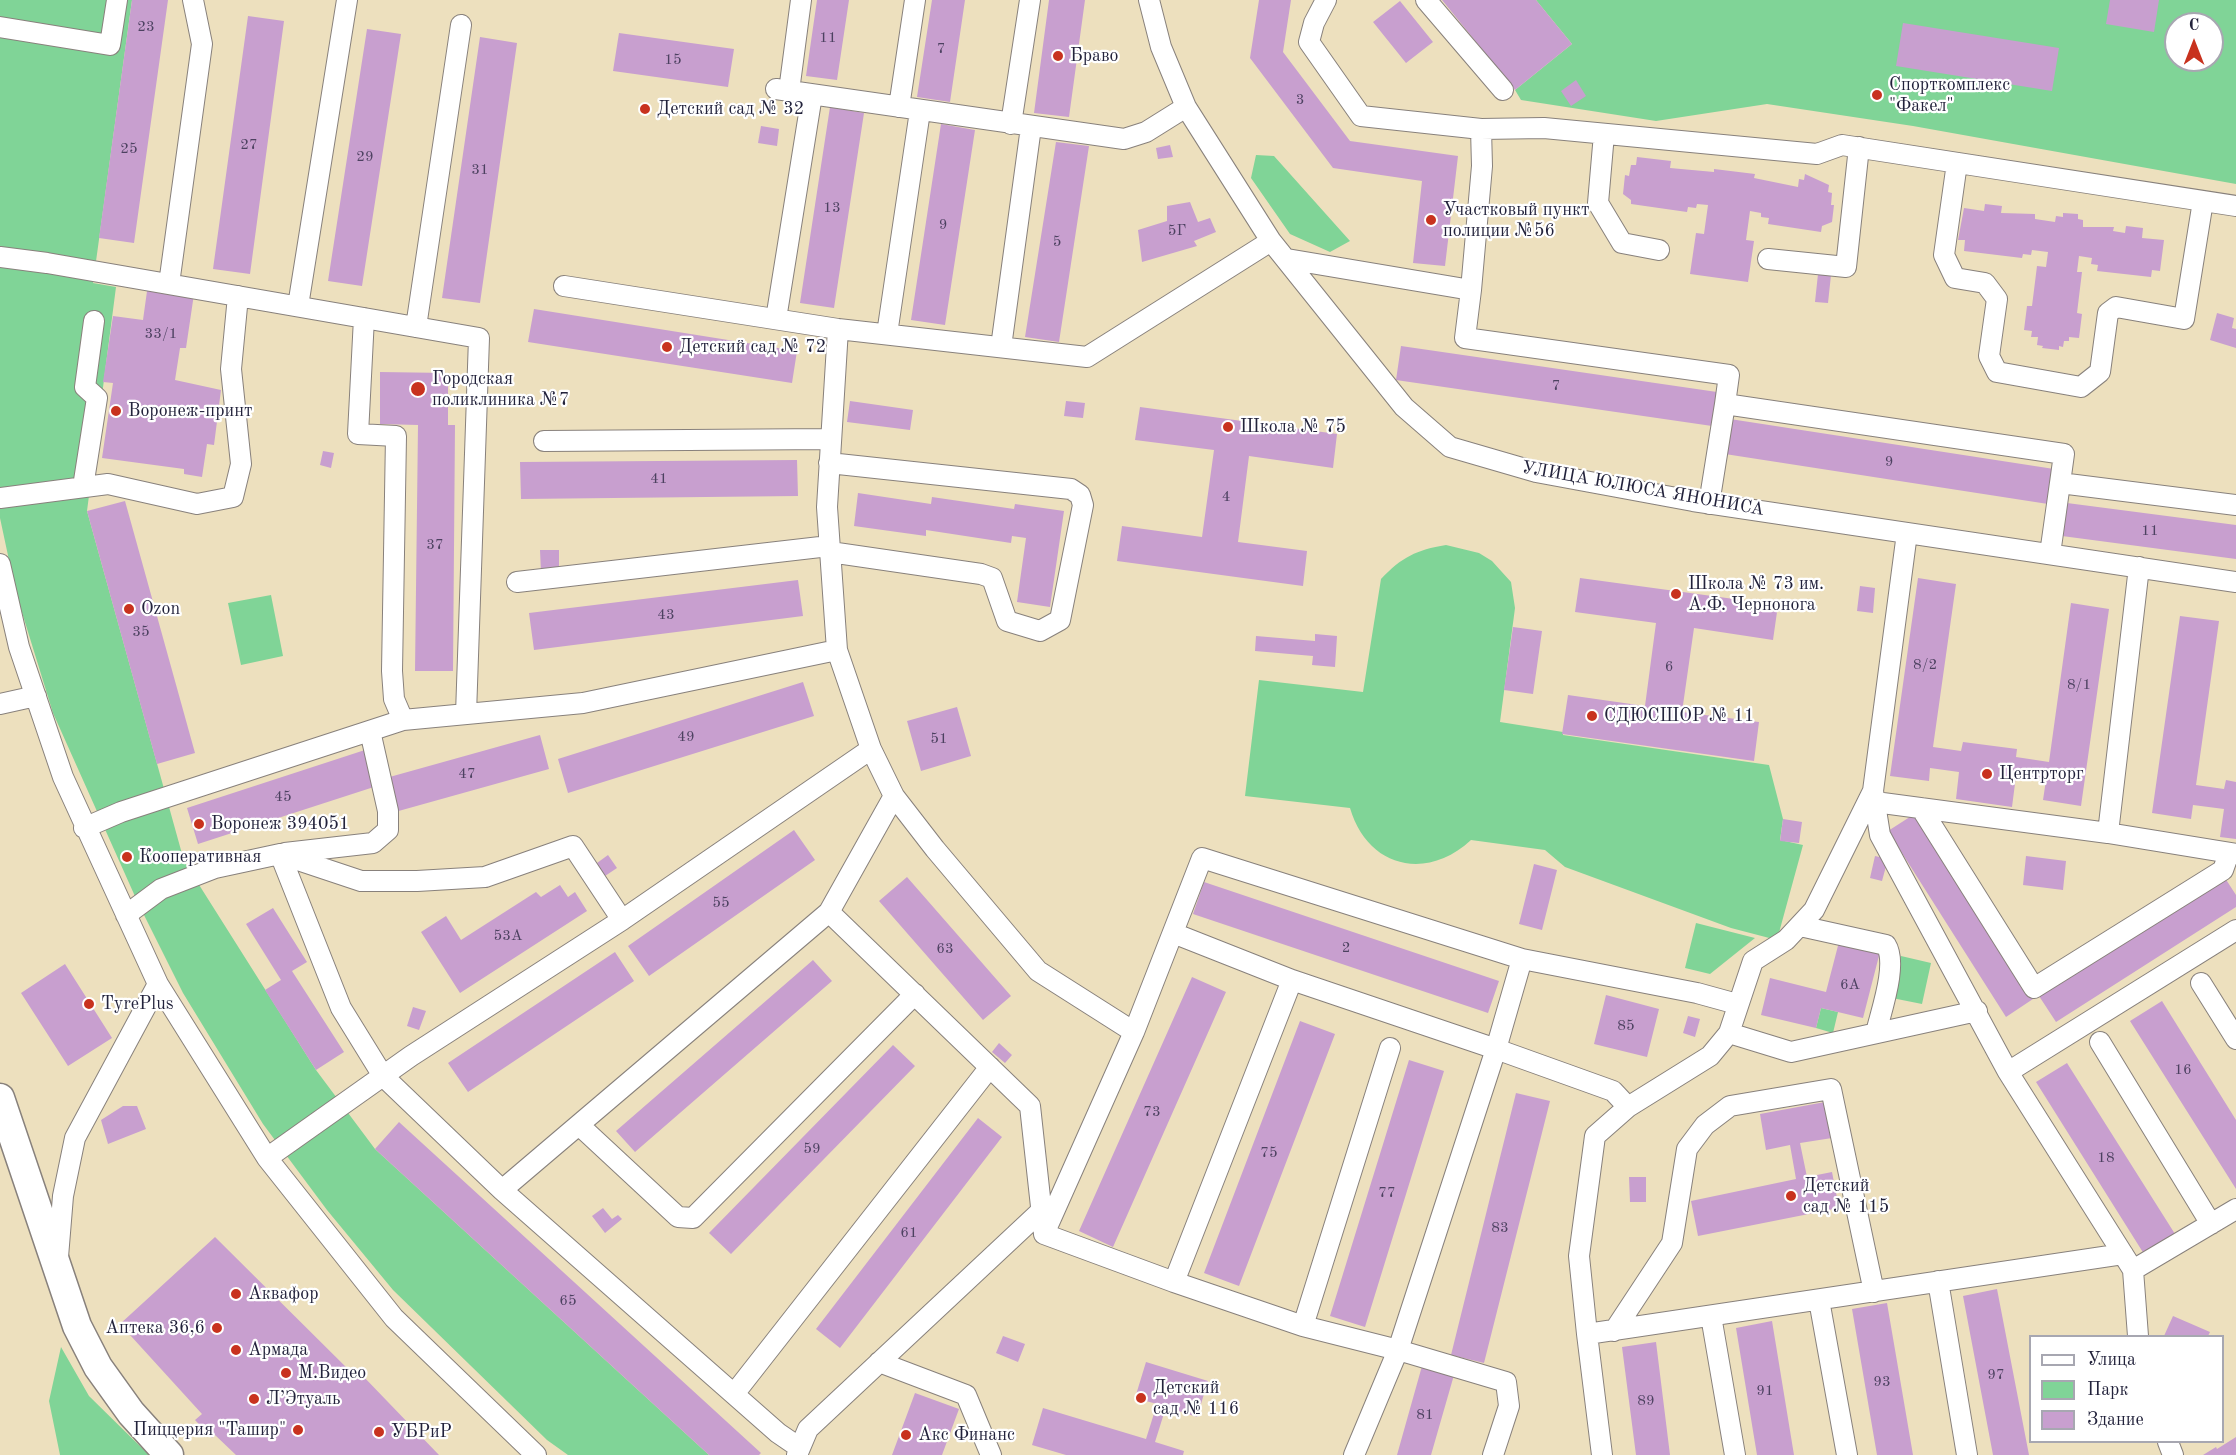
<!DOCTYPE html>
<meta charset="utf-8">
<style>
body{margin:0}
#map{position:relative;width:2236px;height:1455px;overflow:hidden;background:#ede0be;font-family:"Old Standard TT",serif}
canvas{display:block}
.legend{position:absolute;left:2029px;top:1335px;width:195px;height:108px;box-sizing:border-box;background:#fff;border:2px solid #a7a7b1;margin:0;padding:8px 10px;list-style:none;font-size:18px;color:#22223b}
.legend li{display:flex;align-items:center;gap:12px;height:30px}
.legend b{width:30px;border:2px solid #a7a7b1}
.north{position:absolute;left:2164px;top:12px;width:60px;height:60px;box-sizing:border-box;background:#fff;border:2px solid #a7a7b1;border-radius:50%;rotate:0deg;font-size:16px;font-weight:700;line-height:24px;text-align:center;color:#22223b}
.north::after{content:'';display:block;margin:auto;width:21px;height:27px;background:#c8321e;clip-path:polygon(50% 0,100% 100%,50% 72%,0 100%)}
</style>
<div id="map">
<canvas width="2236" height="1455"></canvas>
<ul class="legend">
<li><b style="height:8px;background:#fff"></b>Улица</li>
<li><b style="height:16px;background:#80d497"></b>Парк</li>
<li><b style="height:16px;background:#c89fcf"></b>Здание</li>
</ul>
<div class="north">С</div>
</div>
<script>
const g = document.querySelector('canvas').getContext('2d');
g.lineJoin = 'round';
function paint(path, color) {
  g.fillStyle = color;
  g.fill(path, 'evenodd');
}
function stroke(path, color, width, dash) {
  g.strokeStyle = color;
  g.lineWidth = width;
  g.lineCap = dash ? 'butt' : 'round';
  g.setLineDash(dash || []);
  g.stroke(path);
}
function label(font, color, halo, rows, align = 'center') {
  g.font = font + ' "Old Standard TT",serif';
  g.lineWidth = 4.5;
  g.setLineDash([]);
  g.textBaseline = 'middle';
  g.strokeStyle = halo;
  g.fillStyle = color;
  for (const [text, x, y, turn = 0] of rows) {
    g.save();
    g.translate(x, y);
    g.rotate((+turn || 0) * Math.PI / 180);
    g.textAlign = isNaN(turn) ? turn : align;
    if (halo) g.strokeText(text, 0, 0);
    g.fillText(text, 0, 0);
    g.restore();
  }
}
paint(new Path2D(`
 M0,0H132L93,283L116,287L87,511L184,861L316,1070L375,1149L709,1455H568L547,1440L393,1290L327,1210L263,1124L183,993L138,903L53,713L16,593L0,518Z
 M1536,0H2236V184L1913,126L1767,104L1656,121L1521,100L1515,90L1572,44ZM2176,24H2212V60H2176Z
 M1256,155L1274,156L1350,241L1330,252L1290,234L1251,178Z
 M1446,545L1479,553L1492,561L1511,582L1515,608L1500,722L1563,732V735L1769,765L1783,819L1780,840L1803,845L1777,940L1731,928L1565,867L1545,850L1471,840C1426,882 1367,867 1350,808L1245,796L1259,680L1363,692L1381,579C1402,557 1416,550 1446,545Z
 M271,595L283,656L241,665L228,603Z
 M1696,923L1755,938L1710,974L1685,968Z
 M1901,956L1931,963L1922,1004L1892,998Z
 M1821,1008L1838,1012L1833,1033L1816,1028Z
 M61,1347L89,1396L149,1455H60L49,1401Z`), '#80d497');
paint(new Path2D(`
 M132,0H168L134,243L99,238Z
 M817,0H849L837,80L806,76Z
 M932,0H965L950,102L917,97Z
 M1049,0H1085L1069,117L1034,113Z
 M1259,0H1291L1283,52L1350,141L1458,156L1445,266L1413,263L1422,181L1333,168L1250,58Z
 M1442,0H1536L1572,44L1515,90Z
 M2110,0H2159L2154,32L2106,24Z
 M1400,1L1433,42L1406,63L1373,22Z
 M248,16L284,21L250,274L213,269Z
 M1903,23L2059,48L2052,91L1896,66Z
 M367,29L401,34L362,286L328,281Z
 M619,33L734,49L728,87L613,71Z
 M480,37L517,43L480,303L442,298Z
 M1576,80L1586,96L1571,106L1561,91Z
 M830,107L864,113L834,308L800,303Z
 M941,124L975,130L945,325L911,320Z
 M761,126L779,129L777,146L758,143Z
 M1056,142L1089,146L1059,342L1025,337Z
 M1170,145L1173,157L1158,159L1156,148Z
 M1637,157L1671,161L1670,168L1714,172V169L1755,174L1754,178L1798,187L1799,179L1804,180L1805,174L1829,185L1828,192L1832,193L1831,205H1834L1832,222L1822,226L1821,232L1768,224L1769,218L1761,217V213L1750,211L1746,240L1754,241L1748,282L1690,274L1696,233L1704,234L1708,205L1697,204L1696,208L1688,207L1687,212L1631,204V200L1623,194L1625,175L1629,176L1631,165H1636Z
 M1190,202L1198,222L1210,218L1216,232L1194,241L1197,246L1142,262L1138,230L1167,221V206Z
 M1985,204L2002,206L2001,213L2035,214V219L2055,222L2056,216L2063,217V213L2078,214V219L2083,220V227H2114L2113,231L2125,233L2126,226L2143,228L2142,238L2164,240L2160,271L2152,270L2151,277L2097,271L2098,265L2091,264L2092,258L2079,256L2077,272H2082L2077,313L2082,314L2079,338L2069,337V341H2064L2063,347L2059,346V350L2042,348L2043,346L2037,345L2038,337H2031L2032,331L2024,330L2027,306H2032L2037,266L2046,267L2048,252L2032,250L2031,255L2023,254L2022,258L1964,251L1965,240H1958L1964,208L1984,211Z
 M1818,274L1831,275L1828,303L1815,302Z
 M148,284L194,294L186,348H180L175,380L221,390L214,445L207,444L202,477L184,474V469L102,458L113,383L103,382L113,316L143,320Z
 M534,309L797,351L792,383L528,342Z
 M2217,313L2234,318L2232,328L2236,329V348L2210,340Z
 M1401,346L1717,392L1712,426L1396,380Z
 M380,372L448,373V425H455L453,671H415L418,425L380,424Z
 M850,401L913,410L910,430L847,422Z
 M1066,401L1085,403L1083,418L1064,416Z
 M1140,407L1337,434L1333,468L1249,456L1238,542L1307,551L1303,586L1117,561L1122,526L1202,537L1214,450L1135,440Z
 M1730,419L2054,469L2048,504L1725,454Z
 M323,451L334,453L331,468L320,465Z
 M797,460L798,496L521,499L520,462Z
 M858,493L931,504L932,497L1014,509L1015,504L1064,511L1050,607L1017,602L1026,538L1012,536L1011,543L926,530V536L854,526Z
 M125,501L195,753L157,764L87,511Z
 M2067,503L2236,525V559L2062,536Z
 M540,550H559V572H541Z
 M1580,578L1778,605L1773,640L1694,628L1682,712L1759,722L1754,761L1562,734L1568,695L1645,706L1656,623L1575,612Z
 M1918,578L1956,584L1933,747L1961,751L1963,742L2017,749L2016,757L2049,762L2071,603L2109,609L2081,806L2043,800L2046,780L2016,776L2012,807L1956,799L1959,772L1930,768L1929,781L1890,776Z
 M798,580L803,616L534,650L529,613Z
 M1860,586L1875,588L1873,613L1857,611Z
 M2180,616L2219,621L2196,785L2224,789L2226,780L2236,782V839L2220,837L2224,809L2193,805L2191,819L2152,813Z
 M1513,627L1542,631L1533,694L1504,690Z
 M1315,634L1337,636L1335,667L1312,665L1313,656L1255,651L1256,636L1315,641Z
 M803,682L814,716L568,793L558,759Z
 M957,707L971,756L921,771L907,721Z
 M540,735L549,769L395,812L386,778Z
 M368,749L380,785L198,844L187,808Z
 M1916,813L2033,999L2006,1017L1888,831Z
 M1783,819L1802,822L1799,843L1780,841Z
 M794,830L815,860L649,976L628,946Z
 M608,855L617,868L605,876L597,863Z
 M1875,856L1888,859L1882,881L1870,878Z
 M2026,856L2066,861L2063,890L2023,885Z
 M1534,864L1557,870L1542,930L1519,924Z
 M907,877L1011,996L983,1020L879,901Z
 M2225,878L2236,895V907L2056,1022L2039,996Z
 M1204,882L1499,981L1488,1013L1193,914Z
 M560,885L568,897L575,892L587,911L460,993L421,932L446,916L461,940L536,892L541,897Z
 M273,908L307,962L292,971L344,1052L316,1070L265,990L281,980L246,924Z
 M1840,938L1881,948L1863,1018L1821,1008L1816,1028L1761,1015L1770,978L1826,992Z
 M615,952L634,981L468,1092L448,1063Z
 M813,960L832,981L635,1152L616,1131Z
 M65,964L112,1038L68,1066L21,993Z
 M1192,977L1226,992L1113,1247L1079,1231Z
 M1606,995L1659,1009L1647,1057L1594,1044Z
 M2162,1001L2236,1120V1189L2130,1021Z
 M413,1007L426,1011L419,1030L407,1026Z
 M1688,1016L1700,1019L1695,1037L1683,1033Z
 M1300,1021L1335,1034L1239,1286L1204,1273Z
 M999,1043L1012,1055L1005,1063L992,1052Z
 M893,1045L915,1066L731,1254L709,1233Z
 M1409,1060L1444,1071L1365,1327L1330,1316Z
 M2067,1063L2175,1234L2144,1254L2036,1082Z
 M1516,1093L1550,1101L1484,1363L1451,1355Z
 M1825,1102L1832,1138L1800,1143L1807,1177L1832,1172L1839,1208L1698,1236L1691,1201L1796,1179L1790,1145L1766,1150L1760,1114Z
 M123,1106H137L146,1129L108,1144L101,1120Z
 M978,1118L1002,1137L840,1348L816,1329Z
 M399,1122L761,1453L759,1455H709L375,1149Z
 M1629,1177H1646V1202H1630Z
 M603,1208L612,1219L618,1215L622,1219L605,1233L592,1216Z
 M215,1237L358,1379L362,1375L439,1455H236L215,1435L212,1438L195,1420L202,1414L120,1324Z
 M1997,1289L2029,1455H1993L1963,1296Z
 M1887,1303L1913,1455H1877L1852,1309Z
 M2173,1316L2210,1332L2208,1336H2164Z
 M1772,1321L1794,1455H1757L1736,1328Z
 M1003,1336L1025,1344L1018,1362L996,1353Z
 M1656,1342L1670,1455H1636L1622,1347Z
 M1146,1362L1208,1381L1197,1417L1166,1407L1155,1442L1184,1451L1183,1455H1066L1032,1445L1043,1408L1146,1439L1157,1404L1135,1398Z
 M1422,1366L1454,1375L1431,1455H1397Z
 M915,1393L959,1409L942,1455H892Z
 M2236,1437V1455H2203L2216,1447L2217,1449Z`), '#c89fcf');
const minor = new Path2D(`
 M1149,0L1161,47L1186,107L1271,241L1404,407L1450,447L1536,472L1693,501L2236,582
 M1326,0L1314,23L1309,42L1361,116L1481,129L1544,128L1817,154L1842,145L2236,206
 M1426,0L1503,90
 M0,27L110,45L117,0
 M776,89L1124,139L1146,132L1186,107
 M789,91L801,0
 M899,107L915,0
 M1011,124L1030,0
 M1604,134L1598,203L1622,243L1659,250
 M1957,163L1944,255L1955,278L1985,283L1997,299L1989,356L1997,372L2081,387L2100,372L2108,313L2116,307L2184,319L2203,201
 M0,257L47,263L479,338L466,714
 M1287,259L1471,290L1465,338L1729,375L1725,404L2064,454L2060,483
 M1768,259L1846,267L1859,147
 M169,284L202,44L193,0
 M564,286L838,329L1087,357L1271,241
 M1471,290L1482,166L1481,129
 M298,306L347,0
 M364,318L358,434L396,436L392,671L394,699L403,720
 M776,319L812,95
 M416,327L461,25
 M887,334L920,111
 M1001,347L1031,127
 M544,441L831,439
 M829,463L1071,489L1080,495L1083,505L1060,620L1040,631L1007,621L992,578L981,574L830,552
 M83,487L97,398L85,387L94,321
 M0,498L108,484L197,504L233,497L241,464L231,369L238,296
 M1709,504L1725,404
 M1907,533L1873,791L1880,835L2008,1072L2133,1270L2236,1209
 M2050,554L2060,483L2236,505
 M0,564L19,647L63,777L158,984L267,1158L394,1318L536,1455
 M517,582L829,546
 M837,650L827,507L838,329
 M0,704L36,696
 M1873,791L1814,910L1786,940L1753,961L1729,1033L1791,1052L1977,1011
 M1875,802L2108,833L2236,854
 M1921,808L2034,988L2223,870L2229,853
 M84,828L121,812L403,720L583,703L837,650L871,749L894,796L935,849L1038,971L1134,1032L1044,1234
 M2108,833L2139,567
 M285,853L373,843L388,830V811L370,731
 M280,854L361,881H417L485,877L573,846L622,920
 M829,912L1030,1106L1044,1234
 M126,915L161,889L215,868L280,854L341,1008L383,1076L502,1190L778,1433L800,1448
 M1800,926L1886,945C1898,964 1881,1011 1876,1033
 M1173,933L1292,980
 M1522,959L1697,993L1737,1004
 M2201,983L2236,1039
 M1729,1033L1710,1056L1628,1107L1595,1136L1579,1256L1587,1334L2123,1254
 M2100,1042L2211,1224
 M2008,1072L2236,930
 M579,1125L678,1217L693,1218L915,994
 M267,1158L411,1056L622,920L871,749
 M502,1190L829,912L894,796
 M1044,1234L1174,1282L1292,980L1496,1049L1522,959L1202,858L1134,1032
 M58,1257L63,1196L75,1138L158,984
 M2133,1270L2138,1336
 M1938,1281L1967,1455
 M1174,1282L1303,1326L1390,1048
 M1819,1300L1847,1455
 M1711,1316L1735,1455
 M1303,1326L1398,1350L1496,1049L1613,1091L1628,1107
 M1614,1331L1672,1243L1687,1149L1705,1125L1730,1106L1831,1089L1874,1292
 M1587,1334L1602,1455
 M879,1362L966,1395L991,1455
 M734,1394L990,1067
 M2168,1442L2173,1455
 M797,1455L808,1429L1041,1211
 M1354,1455L1398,1350L1506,1382L1509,1406L1493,1455`);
const highway = new Path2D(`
 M0,1098L77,1326L98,1367L131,1413L169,1455`);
stroke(minor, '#88817c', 22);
stroke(highway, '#88817c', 31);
stroke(minor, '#fff', 20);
stroke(highway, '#fff', 28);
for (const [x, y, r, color] of [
 [1058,56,6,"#c8321e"],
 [1877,95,6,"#c8321e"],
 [645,109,6,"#c8321e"],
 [1431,220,6,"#c8321e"],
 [667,347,6,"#c8321e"],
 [418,389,8,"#c8321e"],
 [116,411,6,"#c8321e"],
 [1228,427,6,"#c8321e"],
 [1676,594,6,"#c8321e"],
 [129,609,6,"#c8321e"],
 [1592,716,6,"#c8321e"],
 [1987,774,6,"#c8321e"],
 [199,824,6,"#c8321e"],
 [127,857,6,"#c8321e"],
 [89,1004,6,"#c8321e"],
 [1791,1196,6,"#c8321e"],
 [236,1294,6,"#c8321e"],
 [217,1328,6,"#c8321e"],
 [236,1350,6,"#c8321e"],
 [286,1373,6,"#c8321e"],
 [1141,1398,6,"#c8321e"],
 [254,1399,6,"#c8321e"],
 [298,1430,6,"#c8321e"],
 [379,1432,6,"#c8321e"],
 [906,1435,6,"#c8321e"]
]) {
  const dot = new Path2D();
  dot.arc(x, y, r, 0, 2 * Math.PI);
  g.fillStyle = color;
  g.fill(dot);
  stroke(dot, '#fff', 2);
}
label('15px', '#4c4160', null, [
 ["23",146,27],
 ["11",828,38],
 ["7",941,49],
 ["15",673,60],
 ["3",1300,100],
 ["27",249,145],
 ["25",129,149],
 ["29",365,157],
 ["31",480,170],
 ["13",832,208],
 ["9",943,225],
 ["5Г",1177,231],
 ["5",1057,242],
 ["33/1",161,334],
 ["7",1556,386],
 ["9",1889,462],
 ["41",659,479],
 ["4",1226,497],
 ["11",2150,531],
 ["37",435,545],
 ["43",666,615],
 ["35",141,632],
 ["8/2",1925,665],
 ["6",1669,667],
 ["8/1",2079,685],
 ["49",686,737],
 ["51",939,739],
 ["47",467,774],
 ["45",283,797],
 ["55",721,903],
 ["53А",508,936],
 ["2",1346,948],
 ["63",945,949],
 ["6А",1850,985],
 ["85",1626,1026],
 ["16",2183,1070],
 ["73",1152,1112],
 ["59",812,1149],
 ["75",1269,1153],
 ["18",2106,1158],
 ["77",1387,1193],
 ["83",1500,1228],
 ["61",909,1233],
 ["65",568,1301],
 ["97",1996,1375],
 ["93",1882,1382],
 ["91",1765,1391],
 ["89",1646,1401],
 ["81",1425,1415]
]);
label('18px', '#22223b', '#fff', [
 ["Браво",1070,56],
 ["Спорткомплекс",1889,85],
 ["\"Факел\"",1889,106],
 ["Детский сад № 32",657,109],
 ["Участковый пункт",1443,210],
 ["полиции №56",1443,231],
 ["Детский сад № 72",679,347],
 ["Городская",432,379],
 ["поликлиника №7",432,400],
 ["Воронеж-принт",128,411],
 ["Школа № 75",1240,427],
 ["Школа № 73 им.",1688,584],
 ["А.Ф. Чернонога",1688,605],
 ["Ozon",141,609],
 ["СДЮСШОР № 11",1604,716],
 ["Центрторг",1999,774],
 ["Воронеж 394051",211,824],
 ["Кооперативная",139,857],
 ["TyrePlus",101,1004],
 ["Детский",1803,1186],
 ["сад № 115",1803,1207],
 ["Аквафор",248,1294],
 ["Аптека 36,6",205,1328,"right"],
 ["Армада",248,1350],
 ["М.Видео",298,1373],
 ["Детский",1153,1388],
 ["сад № 116",1153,1409],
 ["Л’Этуаль",266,1399],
 ["Пиццерия \"Ташир\"",286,1430,"right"],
 ["УБРиР",391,1432],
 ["Акс Финанс",918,1435]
], 'left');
label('18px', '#22223b', '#fff', [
 ["УЛИЦА ЮЛЮСА ЯНОНИСА",1643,489,10]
]);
</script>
